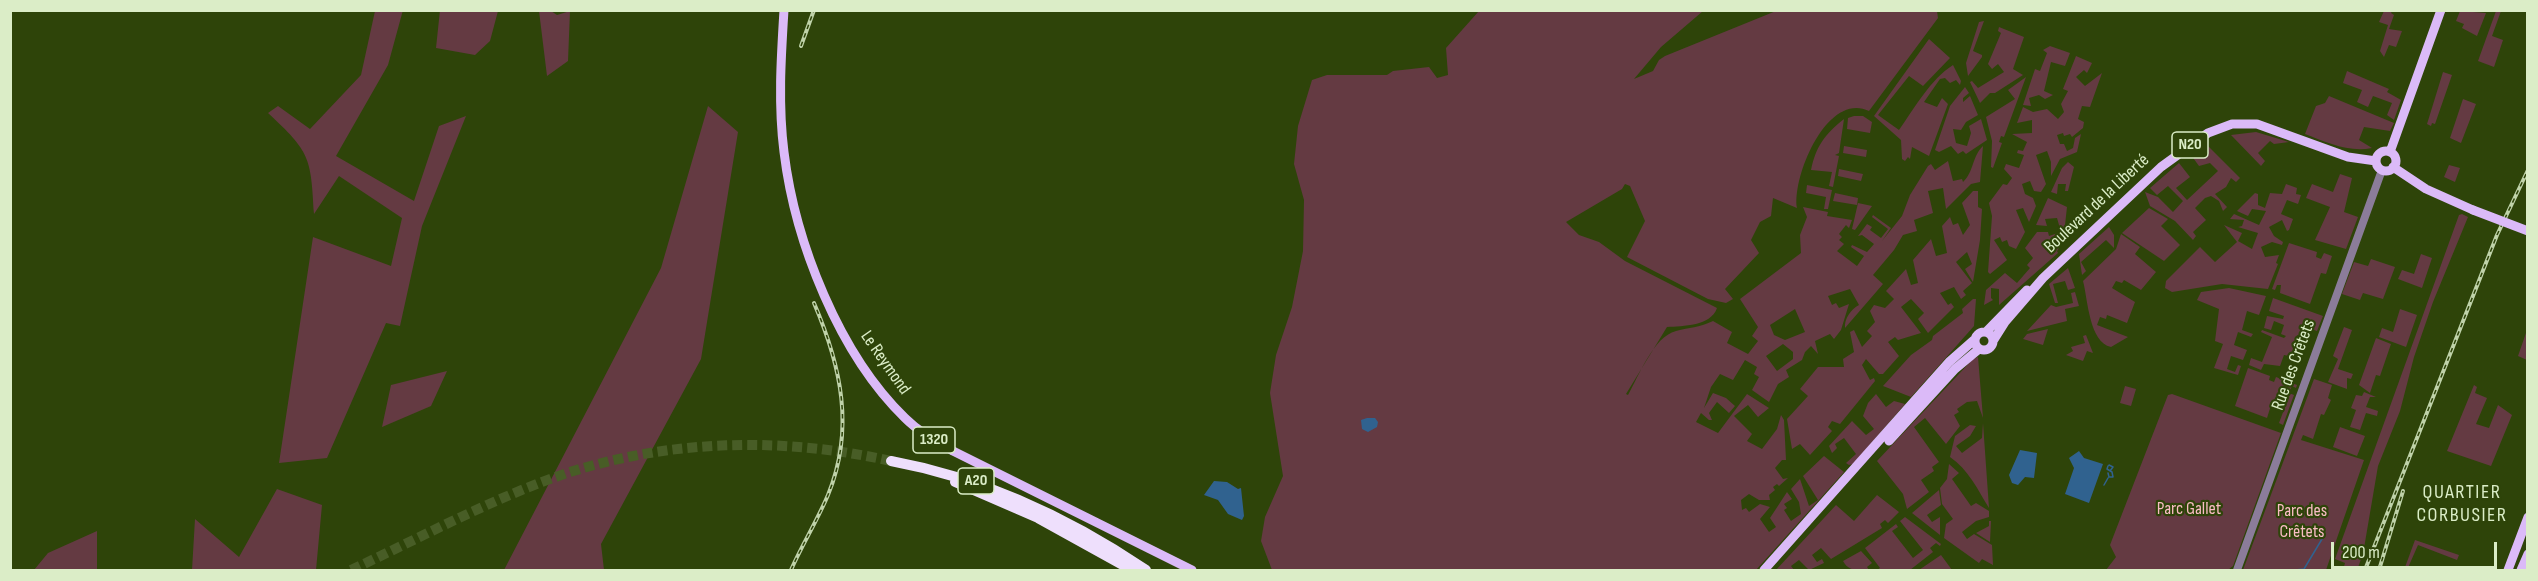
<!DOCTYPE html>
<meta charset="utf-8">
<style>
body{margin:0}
#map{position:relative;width:2538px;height:581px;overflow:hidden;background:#2e4409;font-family:"Sofia Sans Condensed",sans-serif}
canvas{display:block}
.frame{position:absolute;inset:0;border:12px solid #dbedc7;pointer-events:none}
.scale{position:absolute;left:2331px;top:542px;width:166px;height:27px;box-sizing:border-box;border:3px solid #dbedc7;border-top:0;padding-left:8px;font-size:18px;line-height:21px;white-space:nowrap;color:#dbedc7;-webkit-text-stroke:4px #2e4409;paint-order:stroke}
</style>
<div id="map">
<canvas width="2538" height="581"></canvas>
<div class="frame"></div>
<div class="scale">200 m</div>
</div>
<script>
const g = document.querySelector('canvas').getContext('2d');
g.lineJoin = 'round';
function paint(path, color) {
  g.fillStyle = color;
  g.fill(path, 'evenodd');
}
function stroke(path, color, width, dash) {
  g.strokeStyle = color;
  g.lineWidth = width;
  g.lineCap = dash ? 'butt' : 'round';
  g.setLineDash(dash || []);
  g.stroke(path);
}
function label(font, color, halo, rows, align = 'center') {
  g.font = font + ' "Sofia Sans Condensed",sans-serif';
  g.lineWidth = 4.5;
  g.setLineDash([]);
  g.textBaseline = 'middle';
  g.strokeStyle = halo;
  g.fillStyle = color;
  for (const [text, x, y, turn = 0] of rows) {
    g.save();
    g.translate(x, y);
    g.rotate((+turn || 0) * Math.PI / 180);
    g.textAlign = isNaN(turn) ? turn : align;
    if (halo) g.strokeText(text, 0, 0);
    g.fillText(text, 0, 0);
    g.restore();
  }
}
paint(new Path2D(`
 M403,10L388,65L336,156L414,201L439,126L466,116L422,226L400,326L386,323L327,458L279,463L313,237L391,266L402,218L339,176L314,214C311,157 310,152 268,113L278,106L310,129L361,75L375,11Z
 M440,10L498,11L490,41L475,55L436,48Z
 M539,11H551L557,15L570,11L568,61L547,76Z
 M1479,11H1703L1661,47L1634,79L1653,71L1659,60L1665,56L1776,11H1937L1938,18L1869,111C1827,91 1792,177 1797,208L1773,198L1771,216L1760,222L1751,240L1759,253L1725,289L1733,299L1726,303L1708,299L1627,257L1645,221L1630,186L1625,184L1622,189L1566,222L1579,235L1599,242L1625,261L1717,308C1711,326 1683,326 1667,327L1626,394L1628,395C1639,376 1653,337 1676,331C1690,327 1698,328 1713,321L1732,332L1727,343L1748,354L1758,341L1752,336L1758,327L1740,299L1801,253L1800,235L1807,217L1803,207L1828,212L1827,216L1852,220L1849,228L1846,225L1839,234L1842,237L1839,240L1844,244L1837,251L1857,266L1864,256L1851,247L1852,245L1867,252L1874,244L1862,235L1858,236L1867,224L1872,227L1870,230L1881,238L1888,229L1872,217L1873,215L1891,228L1882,241L1902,216L1910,195L1928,166L1931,164L1935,170L1948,161L1953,181L1962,179L1963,182C1974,172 1972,156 1983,146L1980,182L1971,184L1946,209L1943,188L1928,191L1933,213L1914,220L1917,231L1903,235L1894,250L1873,275L1883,284L1845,328C1844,319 1851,309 1859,305L1850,289L1828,296L1832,305L1836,303L1839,308L1849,304L1841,330L1834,339L1830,334L1815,341L1818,354L1811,346L1805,352L1802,360L1786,370L1789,377L1778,384L1769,402L1752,390L1759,377L1754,374L1757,367L1745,360L1733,380L1720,374L1711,387L1704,408L1713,393L1726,398L1735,406L1729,413L1717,402L1709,413L1712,420H1709L1701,413L1696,422L1718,433L1747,394L1769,408L1758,417L1748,405L1734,416L1752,434L1747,441L1762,449L1777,429L1781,415L1784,420L1786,460H1782L1775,468L1783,479L1788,478L1779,486L1777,484L1773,487L1775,490L1769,495L1770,500H1759L1749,494L1741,500L1742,510L1746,508L1749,512L1760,504L1770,507L1760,519L1769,532L1776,527L1770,518L1787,492L1792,499L1784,504L1787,508L1784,510L1791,521L1801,514L1799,502L1791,489L1800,479L1809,506L1818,500L1803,476L1824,456L1844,472L1756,570H1272L1261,541L1265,517L1283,476L1270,393L1276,355L1292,307L1303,251L1304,200L1294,164L1298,126L1312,80L1327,75H1387L1393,71L1429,67L1437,78L1448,75L1446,48ZM1795,309L1805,332L1785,340L1774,335L1770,325ZM1783,344L1793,352V359L1777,371L1766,356Z
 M2384,11H2392L2391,13L2394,15L2389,29L2402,31L2396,47L2389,45L2384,57L2380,51L2388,25L2379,22Z
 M2460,11L2486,13L2477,36L2462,28L2464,24L2456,21Z
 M2496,11H2501L2492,36L2503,40L2494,67L2478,61Z
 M1984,21L1973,51L1982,55V57L1968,76L1966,63L1979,22Z
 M1999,27L2024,37L2013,69L2023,75L1995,93H1990L1980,103L1970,82L1972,81L1978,88L2004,72L1998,64L1992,69L1988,64L2001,33L1998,31Z
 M1929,39L1950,58L1923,86L1909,76L1878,115L1899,130C1916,106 1930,80 1953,65L1961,81L1960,85L1956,80L1950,83L1945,78L1940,79L1924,102L1937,107L1942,98L1948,104L1929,156L1912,147L1910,159L1908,157L1905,161L1902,159L1901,140L1874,116Z
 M2050,46L2070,53L2065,66L2051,62L2044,91L2053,95L2045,99L2039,95L2029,98L2031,106L2023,105L2035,69L2040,71L2047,53L2043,50Z
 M2076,56L2092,63L2087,73L2084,70L2076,77L2085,86L2102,73L2090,107L2082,106L2078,119L2084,122L2083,128L2072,137L2070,134L2064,136L2063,133L2057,135L2060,144H2064L2067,151L2073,148L2075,138L2081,134L2077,152L2060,159L2051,176V162L2047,151L2036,155L2046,184L2041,192L2034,191L2030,181L2022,184L2025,194L2033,198L2036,206L2029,222L2023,208L2016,210L2025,232L2016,249L2009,246L2007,240L2002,242L2000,237L1994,240L2007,260L1990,274L1988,272L1992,216L1989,203L2003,184L2007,185L2012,178L2004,169L2006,164L2019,168L2024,155L2017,153L2018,150L2023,151L2027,142L2012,134L2032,133V120L2017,123L2023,107L2033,112L2047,109L2058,119L2064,112L2061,104L2068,91L2063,89Z
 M2347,71L2389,89L2387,92L2401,100L2394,120L2387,115L2392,103L2373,96L2368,107L2357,102L2362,90L2343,83Z
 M2443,72L2452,75L2435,124L2432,123L2431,126L2427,124Z
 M2026,77L2004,137L2001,136L1999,142L2002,143L1993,168L1991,167L1992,141L1986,117L2015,99L2008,90Z
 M1965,87L1969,93L1963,98V102L1970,96L1978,115L1966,122L1961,130L1953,129L1956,143L1967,146L1971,133L1969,126L1981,119L1987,140L1966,154L1963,151L1958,154L1951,146L1939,152L1935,150L1950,106Z
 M2329,96L2394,123L2390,131L2364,127L2359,140L2372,148C2349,153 2326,142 2305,134L2316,106L2325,103Z
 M2463,99L2476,104L2461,143L2450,138Z
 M708,106L738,132L701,359L601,544L604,570H504L661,268Z
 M1854,116H1863L1872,122L1870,133L1847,129L1848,118Z
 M1844,119L1839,153L1835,155L1839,156L1833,187L1829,186L1832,172L1811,170C1816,146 1825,134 1844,119Z
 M2256,132L2289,142L2274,144L2270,141L2258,153L2265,161L2261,166L2231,135Z
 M2207,145L2240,178L2236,182L2231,178L2226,187L2215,194L2227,207L2223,211L2219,201L2211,196L2205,198L2195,208L2206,220L2193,232L2196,236L2193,240L2175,221L2150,206L2145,192L2158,197L2173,212L2183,201L2168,186L2157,195L2150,188L2179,163L2190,177L2176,188L2187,200L2218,171L2210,163L2199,166L2191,155Z
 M1844,146L1867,150L1866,157L1843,153Z
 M2068,162L2074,167L2068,191H2065L2066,184H2058L2057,194L2051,192L2062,168Z
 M2449,165L2460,168L2455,182L2444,177Z
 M1839,169L1863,174L1861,181L1838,176Z
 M2340,174L2352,178L2344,212L2358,217L2346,249L2315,240L2330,207L2306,198L2312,184L2333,192Z
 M2286,184L2297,188L2296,194L2301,195L2298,204L2287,200L2281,214L2293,219L2289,230L2287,231L2282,220L2269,227L2274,236L2283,242L2282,245L2272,242L2261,247L2265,257L2279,255L2276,263L2278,264L2268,289L2222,284L2172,292L2165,288L2166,281L2200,247L2215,262L2237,242L2224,225L2242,233L2238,241L2252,249L2258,233L2238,227L2242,226L2244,220L2230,219L2234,214L2259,225L2266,211L2252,209L2248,216L2237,211L2255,193L2258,194V205L2265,208L2270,193L2282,194Z
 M1807,185L1832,190L1828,209H1824L1826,197L1806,193Z
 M1973,191H1978V207L1982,209L1980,240L1973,282L1965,269L1972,264L1967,252L1956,262L1972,283L1963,291L1966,295L1961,299L1954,287L1940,293L1948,305L1951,303L1954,307L1928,333L1918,319L1924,313L1911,299L1901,307L1921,333L1898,340L1895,337L1888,342L1899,356L1883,374H1879L1866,359L1862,365L1870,380L1874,378L1875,381L1840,424L1832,421L1828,427L1832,431L1810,455L1800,444L1792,449L1787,419L1808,396L1800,389L1818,367H1844L1843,359L1854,352L1850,332L1854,330L1862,347L1872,336L1867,331L1875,322L1870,311L1874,305L1885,308L1894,299L1886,291L1906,269L1911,285L1918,283L1913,260L1931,239L1936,256L1947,253L1942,226L1950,217L1953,225L1958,223L1963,235L1970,225L1962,203Z
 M1835,193L1858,198L1857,205L1833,201Z
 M2048,198L2067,207L2063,243L2057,251L2058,253L1999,305V289L1991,288V298L1993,300L1984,305L1986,290L2005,273L2017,283L2030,268L2027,265L2033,258L2025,248L2037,232H2048L2049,236L2061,232L2057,218L2045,219L2047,226L2036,225Z
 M1858,203L1872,206L1855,230L1852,229Z
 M2149,208L2168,219L2161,226L2180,245L2164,261L2122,233Z
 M2462,214L2468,217L2433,302L2414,357L2400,411L2378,466L2363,554L2357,570H2343L2345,563L2335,559L2459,215Z
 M2109,227L2114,235V248L2106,240L2081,262L2086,271L2082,275L2079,254Z
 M2121,234L2140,247L2135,254L2156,272L2141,290L2124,280L2122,283L2116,281L2112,288L2135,302L2127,323L2107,315L2106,319L2100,317L2097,325L2128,337L2111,347C2089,342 2088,300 2083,281L2116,249Z
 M2289,243L2317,252L2316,257L2321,259L2324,253L2332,256L2326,274L2321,273L2310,304L2280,293L2281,285H2277L2275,290L2272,289Z
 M2421,254L2432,258L2422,288L2398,279L2402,270L2414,274Z
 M2371,259L2395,267L2383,299L2363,293L2360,300L2342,294L2354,262L2368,266Z
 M2068,268L2075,288L2068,290L2065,281L2053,284L2058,303H2055L2049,284Z
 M2229,288L2266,296L2259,315L2247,311L2242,330L2253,334L2251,337L2238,332L2234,345L2247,350L2243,360L2231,356L2227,369L2235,372L2238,365L2241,366L2238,375L2214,368L2223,344L2215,341L2219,309L2197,300L2201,292Z
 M2075,292L2079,306L2065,309L2067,321L2027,331L2051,305L2056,307L2073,303L2071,293Z
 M2273,298L2323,316L2317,331L2303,326L2300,336L2297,335L2295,341L2298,343L2295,353L2301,355L2299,358L2284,355L2280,366L2264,364L2261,370L2249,365L2251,358L2262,362L2272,337L2261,332L2262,330L2284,338L2286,336L2281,334L2284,325L2274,321L2271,330L2264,328L2267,316L2283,319L2284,316L2269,311Z
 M1973,299H1976L1974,326L1911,397L1883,386L1911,355L1932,340L1933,336L1963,313L1962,309Z
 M2400,309L2417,315L2406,347L2379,337L2382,328L2393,332Z
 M2344,327L2352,330L2338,369L2353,374L2351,379L2347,378V389L2328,382L2338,359L2333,356Z
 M2048,329L2043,345L2023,339L2027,334Z
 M2527,330L2528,360H2527L2518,356Z
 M2086,335L2093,353L2087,351L2083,361L2066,355L2073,351L2071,347L2085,343L2083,336Z
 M2376,338L2391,344L2380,376L2376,375L2370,393L2359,385Z
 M1978,357L1983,418L1977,401L1967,402L1957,409L1959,412L1954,415L1960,426L1946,444L1925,418L1914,427L1939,462L1932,467L1934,471L1921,480L1929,492L1907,509L1903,494L1877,461L1973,359Z
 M2248,368L2270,376L2269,380L2274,382L2276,377L2297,385L2296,388L2292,386L2289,393L2294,395L2283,425L2279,423L2285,407L2272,402L2267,418L2235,406Z
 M447,371L431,406L382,427L391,385Z
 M2314,379L2332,385L2328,398L2331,400L2324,415L2321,414L2313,439L2303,435L2301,440L2364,460L2326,570H2243Z
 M2474,385L2477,387L2475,393L2487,398L2476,424L2489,428L2498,405L2512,415L2491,466L2447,451Z
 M2125,386L2136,389L2131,406L2120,403Z
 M2364,392L2376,397H2370L2366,407L2378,411L2377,416L2366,413L2360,430L2350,427L2356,410L2351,408L2356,395L2362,396Z
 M1876,394L1886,407L1894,401L1905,404L1853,464L1849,465L1846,463L1856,454L1844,438L1835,444L1837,448L1832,453L1829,446L1852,421L1866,435L1874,429L1863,416L1868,403Z
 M2172,394L2281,433L2233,566L2228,570H2106L2116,557L2110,545L2168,395Z
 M1983,423L1989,508C1978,490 1968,469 1950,457L1955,436L1970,425L1976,426L1970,436L1956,446L1962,453L1982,438Z
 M2340,427L2365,436L2357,456L2333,447Z
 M1949,464L1959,473L1952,479L1971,506L1976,503L1989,511V517L1976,521L1962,532L1967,539L1974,534L1992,545L1993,565L1982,559L1979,563L1944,538L1946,524L1953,519L1942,504L1940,488L1947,479Z
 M277,489L322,505L316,570H192L195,519L239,557Z
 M1939,490L1941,505L1927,515L1932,522L1940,517V535L1912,513Z
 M1877,495L1899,512L1888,523L1885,520L1880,524L1882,528L1831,559L1821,548L1812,555L1817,562L1822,559L1824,563L1809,570L1799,560L1791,566L1794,570H1776L1836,505L1854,521Z
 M1905,517L1941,544L1940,546L1936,543L1930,548L1933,552L1910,570H1877L1880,568L1865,548L1896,524L1898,527L1892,531L1913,558L1923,550L1900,521Z
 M1989,521H1991L1990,542L1976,533L1989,526Z
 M97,531V570H34L48,553Z
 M2415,540L2459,555L2457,560L2418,545L2407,570H2404Z
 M1861,551L1872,563L1867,567L1869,570C1858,571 1848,571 1843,561Z
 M1941,555L1952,570H1919Z`), '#643a42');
paint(new Path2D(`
 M1367,418H1375L1378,422L1377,427L1368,432L1362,429L1361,420Z
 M2020,450L2037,453L2034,478L2025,477L2018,485L2012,483L2009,475Z
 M2079,451L2084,458L2103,464L2089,503L2065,494L2074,468L2069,458Z
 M1214,481L1227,482L1238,489L1241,488L1244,516L1242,520L1228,514L1218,500L1204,495Z`), '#30628f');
stroke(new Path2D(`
 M2109,465L2113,467L2110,471
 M2108,466L2107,469L2112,472L2113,477H2109L2108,473
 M2104,485L2108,478
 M2295,570L2304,569L2325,534`), '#30628f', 1.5);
stroke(new Path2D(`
 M351,570C422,537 493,498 567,473C673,439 783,437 891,461`), '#485d26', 10, [10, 5]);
stroke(new Path2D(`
 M2237,570L2382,170`), '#8b7c9a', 8);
stroke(new Path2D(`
 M784,10C781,58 778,105 784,152C795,242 839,354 905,418C919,432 936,441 953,451L1192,570
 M2376 161a10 10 0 1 1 20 0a10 10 0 1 1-20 0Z
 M2390,152L2441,10
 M2393,167L2426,189L2473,210
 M1975 341a9 9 0 1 1 18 0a9 9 0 1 1-18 0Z
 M1986,332L2027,290
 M1993,341L2005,322L2043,278L2161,167L2208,133L2232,124H2257L2348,157L2376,161
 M1889,441L1955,369L1979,349
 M1764,570L1949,362L1974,340
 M2508,570L2528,517
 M2521,570L2528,554`), '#dbbaf8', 9);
stroke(new Path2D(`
 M891,461C983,478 1069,518 1146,570
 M955,482L1038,518L1132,570`), '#eedffc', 10);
const rail = new Path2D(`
 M801,46L814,10
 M791,570C802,545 817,521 828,495C855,429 841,366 814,303
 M2365,570L2497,235L2528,170
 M2379,570L2403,491`);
stroke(rail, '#bfd2a9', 4);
stroke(rail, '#2e4409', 1.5, [4.5]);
stroke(new Path2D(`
 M2473,210L2528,231`), '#dbbaf8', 9);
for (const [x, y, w] of [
 [2190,145,36],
 [934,440,42],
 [976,481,36]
]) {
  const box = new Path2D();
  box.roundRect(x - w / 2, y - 13, w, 26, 4.5);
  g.fillStyle = '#2e4409';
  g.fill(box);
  stroke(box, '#dbedc7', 1.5);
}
label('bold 16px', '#dbedc7', null, [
 ["N20",2190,145],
 ["1320",934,440],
 ["A20",976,481]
]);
label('18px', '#dbedc7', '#2e4409', [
 ["Boulevard de la Liberté",2097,204,-43],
 ["Le Reymond",885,363,55],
 ["Rue des Crêtets",2294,365,-70]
]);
label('18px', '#fabcc5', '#2e4409', [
 ["Parc Gallet",2189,509],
 ["Parc des",2302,511],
 ["Crêtets",2302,532]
]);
g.letterSpacing = '1.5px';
label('20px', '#dbedc7', '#2e4409', [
 ["QUARTIER",2462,493],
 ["CORBUSIER",2462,516]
]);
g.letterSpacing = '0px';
</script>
